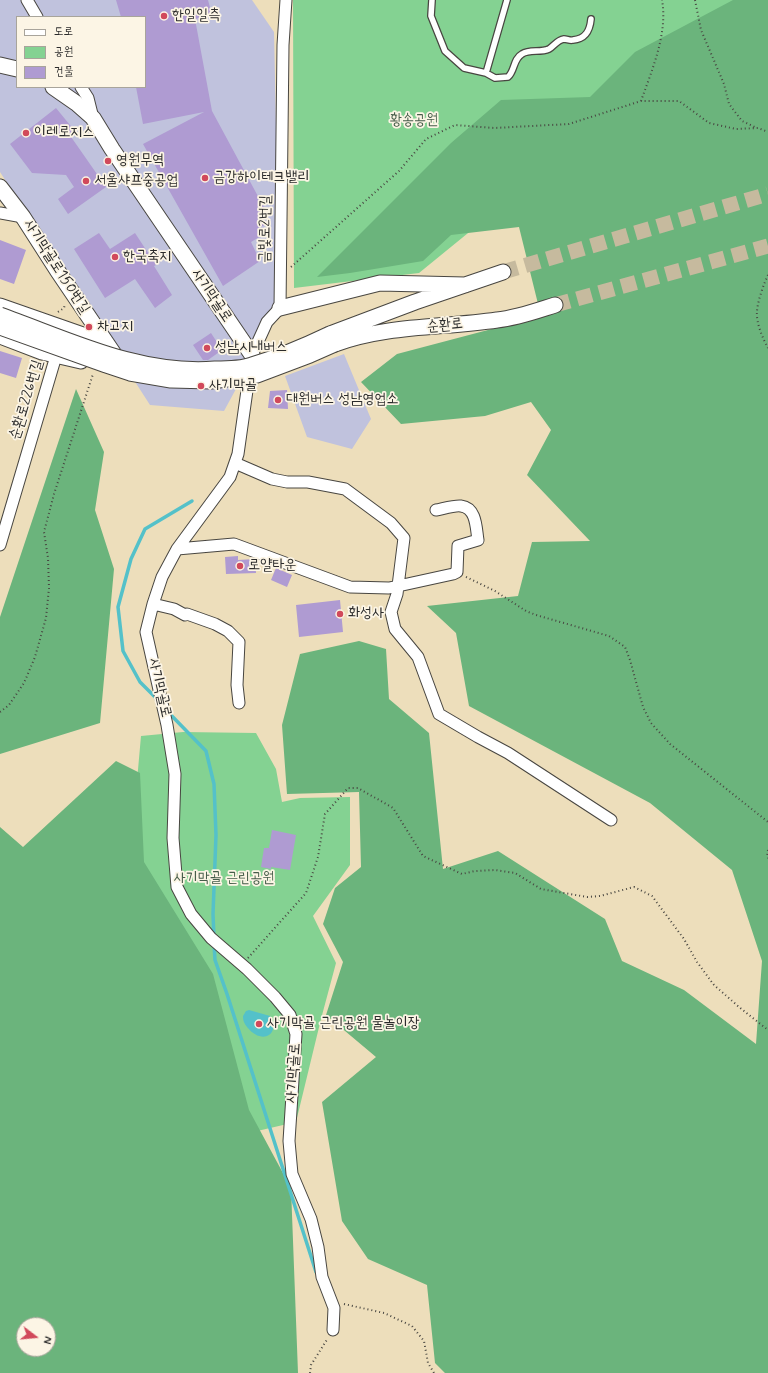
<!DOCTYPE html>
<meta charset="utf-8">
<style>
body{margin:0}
#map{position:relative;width:768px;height:1373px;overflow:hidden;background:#eddebb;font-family:Mynerve,"Poor Story",sans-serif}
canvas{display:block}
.legend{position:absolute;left:16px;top:16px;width:130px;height:72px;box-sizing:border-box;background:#fcf5e5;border:1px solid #a8a49b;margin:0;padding:5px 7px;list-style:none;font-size:12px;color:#2b2b2b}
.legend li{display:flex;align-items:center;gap:8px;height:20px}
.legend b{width:20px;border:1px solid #a8a49b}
.north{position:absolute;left:16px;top:1317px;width:40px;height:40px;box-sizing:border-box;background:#fcf5e5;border:1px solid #a8a49b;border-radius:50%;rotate:106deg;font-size:11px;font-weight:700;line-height:16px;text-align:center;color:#2b2b2b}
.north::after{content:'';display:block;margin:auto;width:14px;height:18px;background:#d1495b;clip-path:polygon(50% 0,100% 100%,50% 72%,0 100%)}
</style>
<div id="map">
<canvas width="768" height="1373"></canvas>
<ul class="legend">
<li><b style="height:5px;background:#fff"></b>도로</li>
<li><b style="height:11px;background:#84d292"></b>공원</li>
<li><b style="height:11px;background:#af9bd2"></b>건물</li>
</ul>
<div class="north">N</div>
</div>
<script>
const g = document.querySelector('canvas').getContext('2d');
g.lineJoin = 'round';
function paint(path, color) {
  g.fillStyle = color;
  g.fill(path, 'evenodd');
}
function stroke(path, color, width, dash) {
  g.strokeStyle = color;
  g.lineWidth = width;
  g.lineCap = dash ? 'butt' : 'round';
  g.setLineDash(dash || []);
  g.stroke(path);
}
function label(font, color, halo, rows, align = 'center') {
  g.font = font + ' Mynerve,"Poor Story",sans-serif';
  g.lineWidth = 3.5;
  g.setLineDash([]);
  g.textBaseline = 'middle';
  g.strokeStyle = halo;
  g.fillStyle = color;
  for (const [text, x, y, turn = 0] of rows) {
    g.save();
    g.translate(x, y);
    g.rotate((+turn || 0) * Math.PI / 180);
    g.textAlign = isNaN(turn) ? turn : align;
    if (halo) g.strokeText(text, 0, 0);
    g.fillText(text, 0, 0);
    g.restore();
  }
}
paint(new Path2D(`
 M0,0H252L274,32L280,308L224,411L150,405L0,172ZM17,17H145V87H17Z
 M344,354L371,419L352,449L307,437L285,376Z`), '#c0c2dd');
paint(new Path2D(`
 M293,0H754L419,273L294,288Z
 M183,732L256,733L276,769L282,802L300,798L350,797V865L313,916L336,963L321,1019L296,1122L240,1135L126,904L141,736Z`), '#84d292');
paint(new Path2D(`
 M733,0H768V1373H445L435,1363L427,1285L368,1259L342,1221L322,1102L376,1057L326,1015L343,962L323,924L335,888L361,867L359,792L287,794L282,725L300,654L359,641L386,649L389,699L429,733L443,869L498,851L605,919L622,961L684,990L756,1044L762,961L732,870L650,803L469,706L456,633L427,606L518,596L532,542L590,541L527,475L551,430L531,402L485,416L401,424L361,382L397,354L541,316L519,227L451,235L423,261L350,273L317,277L451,143L501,100L590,97L635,52Z
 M76,389L104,452L95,510L114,569L100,723L0,754V617Z
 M116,761L140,773L144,862L213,974L249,1110L291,1188L298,1373H0V827L23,847ZM24,1325H48V1349H24Z`), '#6bb47c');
paint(new Path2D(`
 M249,1010L270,1016C281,1034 262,1046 247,1027C244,1023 243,1021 243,1016L246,1011Z`), '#54c1c9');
stroke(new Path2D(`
 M158,700L140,682L123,651L118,607L131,559L145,529L192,501
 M167,711L206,751L214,784L216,835L213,914L214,938
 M214,944L215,960L227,994L316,1272`), '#54c1c9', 3.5);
paint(new Path2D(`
 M116,0H208L212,15L195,19L212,111L267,213L262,216L266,224L257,229L261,236L251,242L260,261L223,286L143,144L204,112L143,124L136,87H145V17H121Z
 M56,108L74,130L69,134L106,187L68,214L58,199L74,187L66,175L32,173L10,144Z
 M99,233L110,249L135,233L156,265L154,266L172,295L155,308L135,279L105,298L74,249Z
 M0,240L26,250L14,284L0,279Z
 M211,333L222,350L208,360H203L193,345Z
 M0,351L22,358L16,378L0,373Z
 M287,390L288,409L268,408L270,391Z
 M238,556V560L255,559L256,573L226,574L225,557Z
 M276,568L292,575L287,587L271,580Z
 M340,600L343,632L299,637L296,605Z
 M272,830L296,835L290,870L271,867V869L261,867L264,848H269Z`), '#af9bd2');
stroke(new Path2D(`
 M503,272L768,194
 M555,305L768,246`), '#c6ba9e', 15, [15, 8]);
const lane = new Path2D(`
 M432,0L431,16L445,51L464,68L486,73
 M507,0L486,73L495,78L508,77C515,71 513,59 522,54C530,49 540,53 549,49C554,46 557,40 564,39C567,39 570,41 573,40C586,39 590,30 591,19`);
const street = new Path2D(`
 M27,0L37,17
 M286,0L283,45L280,308L267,322L252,355L238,454L230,477L177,549L162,577L153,604L146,632L167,725L175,774L173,838L177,887L191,914L211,938L247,969L275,997L290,1015L296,1034L289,1141L292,1174L311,1219L318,1247L322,1277L334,1308L333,1330
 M81,87L88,98L93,118
 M0,213L23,217
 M235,463L272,479L287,482H308L345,489L391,523L404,538L397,594L391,612L395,629L418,657L439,714L478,737L508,753L611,820
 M0,545L56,356
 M177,549L234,544L350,587L389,588L453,574L457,572L458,546L478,540C476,529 477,508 461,506C455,505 442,509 436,510
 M153,604L174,609L185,615L187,614L215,624L228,631L239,642L237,685L239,703`);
const secondary = new Path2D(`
 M0,65L17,69
 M53,87L76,103L93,118L112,149L252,355
 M0,187L23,217L57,270L120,363
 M0,306L83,335L104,353
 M280,308L380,283L465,285
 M330,334L415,302L503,272
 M0,336L42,352L81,361
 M335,344C386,325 443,328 497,320C517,318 536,311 555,305`);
stroke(lane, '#484641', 8);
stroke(street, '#484641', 13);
stroke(secondary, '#484641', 17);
stroke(new Path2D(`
 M695,0L701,30L724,84L729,104L742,121L757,128
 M641,101C652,70 668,33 662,0
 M291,267L399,171L426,139L455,125L494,128L569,124L641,101H679L709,123L736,129L758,128L768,132
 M768,275C764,283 757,303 757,312C756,323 763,339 768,348
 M58,312L64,308L65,304
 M466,577L495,591L526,611L536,615L609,636L625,647L630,660L643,707L651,723L670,744L768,822
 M0,712L9,705L24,683L35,657L46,618L49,588L48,558L44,532L54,494L93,374
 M768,850L767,857L768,858
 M248,958L306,893L318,857L325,814L348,788H358L393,808L423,856L462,874L475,871L495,870L515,873L541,889L587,897L600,896L634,887L652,896L684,939L697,962L714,985L739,1007L768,1030
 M344,1304L384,1313L412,1326L424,1341L428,1363L434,1373
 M310,1373L311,1365L328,1338`), '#484641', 2, [1, 3]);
stroke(lane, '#fff', 5.5);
stroke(street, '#fff', 11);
stroke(secondary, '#fff', 15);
const secondaryBridge = new Path2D(`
 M0,315C70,340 139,375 215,369C227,369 241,369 252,365C279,357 305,346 330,334
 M0,327L106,365L130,373L171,380L211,381L257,375L310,355L335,344`);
stroke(secondaryBridge, '#484641', 17, []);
stroke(secondaryBridge, '#fff', 15);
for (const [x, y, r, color] of [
 [164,16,4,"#d1495b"],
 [26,133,4,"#d1495b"],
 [108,161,4,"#d1495b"],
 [205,178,4,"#d1495b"],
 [86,181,4,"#d1495b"],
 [115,257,4,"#d1495b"],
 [89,327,4,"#d1495b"],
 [207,348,4,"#d1495b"],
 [201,386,4,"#d1495b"],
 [278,400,4,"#d1495b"],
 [240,566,4,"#d1495b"],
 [340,614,4,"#d1495b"],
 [259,1024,4,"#d1495b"]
]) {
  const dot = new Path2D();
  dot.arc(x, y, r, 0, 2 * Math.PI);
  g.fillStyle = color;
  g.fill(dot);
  stroke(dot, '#fcf5e5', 1.5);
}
label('15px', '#2b2b2b', '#fcf5e5', [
 ["한일일측",172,16],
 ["이레로지스",34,133],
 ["영원무역",116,161],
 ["금강하이테크밸리",213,178],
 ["서울샤프중공업",94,181],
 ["한국축지",123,257],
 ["차고지",97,327],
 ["성남시내버스",215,348],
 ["사기막골",209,386],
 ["대원버스 성남영업소",286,400],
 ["로얄타운",248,566],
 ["화성사",348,614],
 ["사기막골 근린공원 물놀이장",267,1024]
], 'left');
label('15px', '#465d4a', '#fcf5e5', [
 ["황송공원",414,121],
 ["사기막골 근린공원",224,879]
]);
label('15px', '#2b2b2b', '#fcf5e5', [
 ["금빛로2번길",266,229,-89],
 ["사기막골로150번길",56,267,57],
 ["사기막골로",211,296,56],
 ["순환로",445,326,-6],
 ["순환로226번길",27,400,-73],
 ["사기막골로",159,688,77],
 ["사기막골로",294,1073,-86]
]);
</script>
